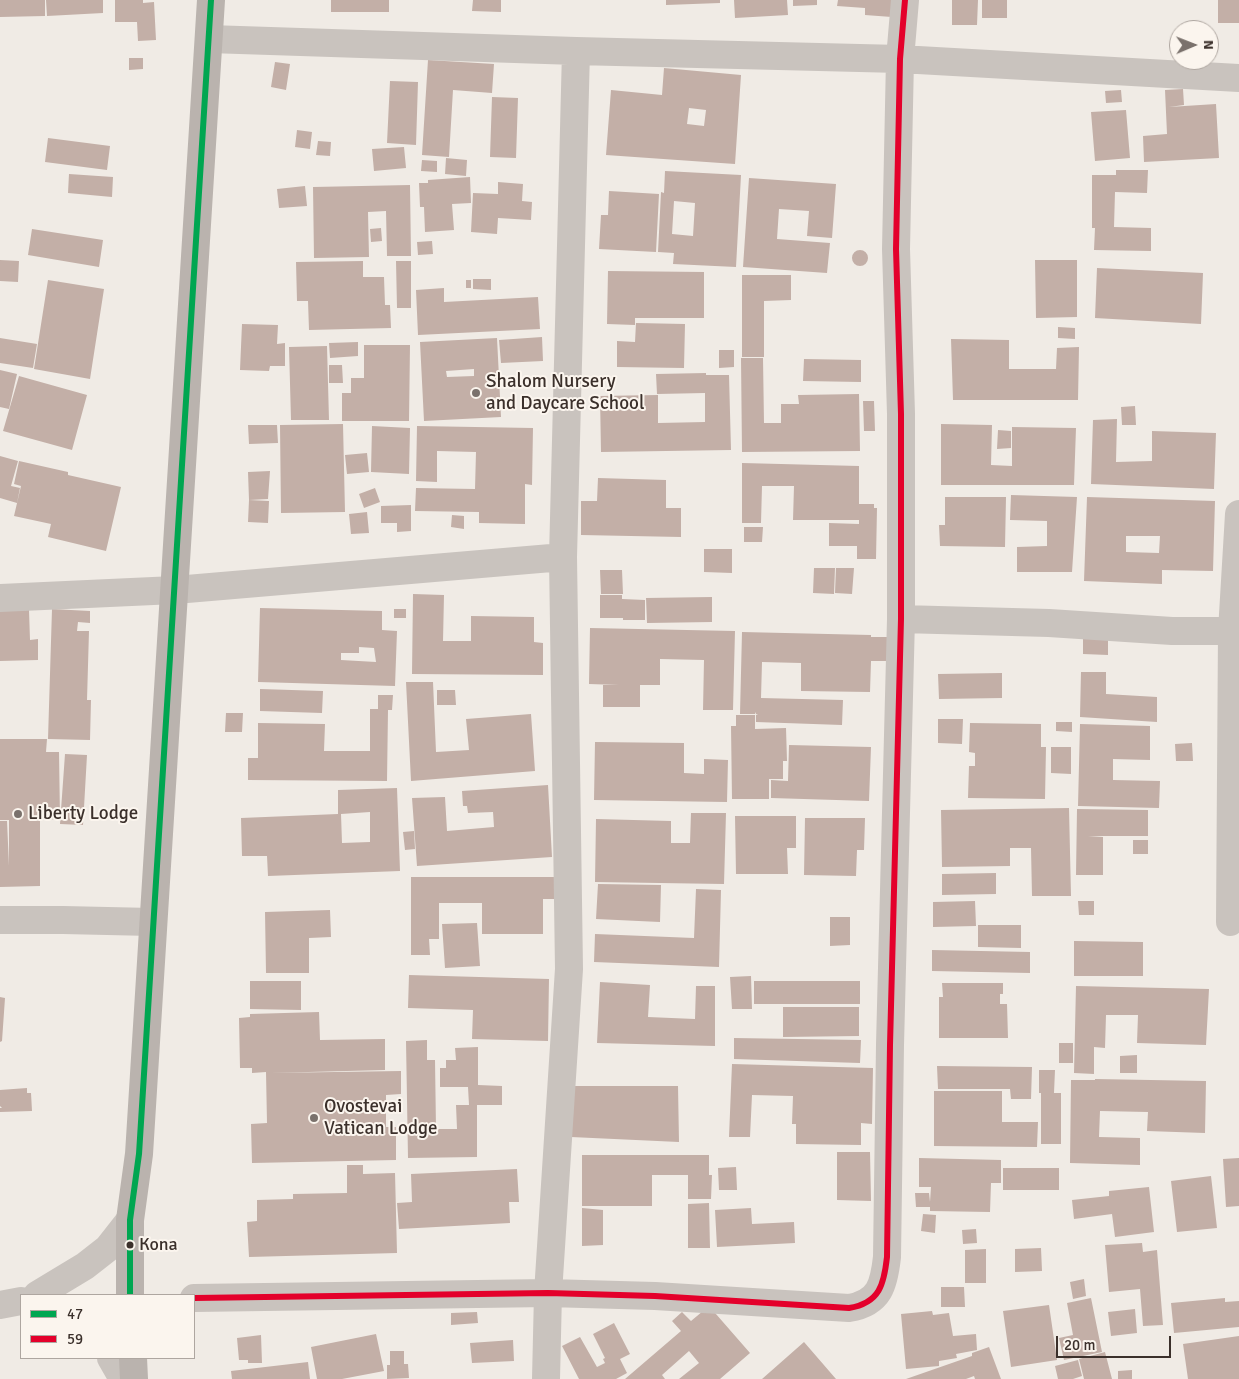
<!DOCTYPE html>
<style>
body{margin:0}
#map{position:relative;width:1239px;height:1379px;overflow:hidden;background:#f0ebe5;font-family:Signika,sans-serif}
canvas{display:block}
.legend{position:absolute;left:20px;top:1294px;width:175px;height:65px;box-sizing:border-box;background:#fbf5ee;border:1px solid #aea6a0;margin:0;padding:6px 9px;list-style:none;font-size:15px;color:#3b302b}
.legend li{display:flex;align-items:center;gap:10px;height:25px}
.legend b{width:25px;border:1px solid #aea6a0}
.north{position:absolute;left:1169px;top:20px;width:50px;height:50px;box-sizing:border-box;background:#fbf5ee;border:1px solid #aea6a0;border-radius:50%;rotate:89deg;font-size:14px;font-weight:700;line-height:20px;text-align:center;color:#3b302b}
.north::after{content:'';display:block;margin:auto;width:18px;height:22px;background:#7a716c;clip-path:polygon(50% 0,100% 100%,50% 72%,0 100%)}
.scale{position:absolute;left:1056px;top:1336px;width:115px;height:22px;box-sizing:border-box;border:2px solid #3b302b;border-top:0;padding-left:6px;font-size:15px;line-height:18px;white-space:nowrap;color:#3b302b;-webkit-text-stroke:4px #fbf5ee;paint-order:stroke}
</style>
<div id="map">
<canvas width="1239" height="1379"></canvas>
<ul class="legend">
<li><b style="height:6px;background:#00a651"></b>47</li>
<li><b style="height:6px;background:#e4002b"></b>59</li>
</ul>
<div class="north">N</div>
<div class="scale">20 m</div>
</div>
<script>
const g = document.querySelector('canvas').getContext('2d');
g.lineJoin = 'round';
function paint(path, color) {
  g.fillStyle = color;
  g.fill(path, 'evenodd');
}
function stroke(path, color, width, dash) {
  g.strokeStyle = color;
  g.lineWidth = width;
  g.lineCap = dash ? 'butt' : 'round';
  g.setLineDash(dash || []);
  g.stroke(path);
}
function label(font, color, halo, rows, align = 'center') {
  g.font = font + ' Signika,sans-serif';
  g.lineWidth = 4;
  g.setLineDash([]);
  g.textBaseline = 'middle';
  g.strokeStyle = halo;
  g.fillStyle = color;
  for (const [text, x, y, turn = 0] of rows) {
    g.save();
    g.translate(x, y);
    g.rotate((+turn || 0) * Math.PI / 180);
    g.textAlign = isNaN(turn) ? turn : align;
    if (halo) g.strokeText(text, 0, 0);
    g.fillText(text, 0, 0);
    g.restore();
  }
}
paint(new Path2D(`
 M0,0H45V16L0,17Z
 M46,0H103V13L47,16Z
 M115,0H143V3L154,2L156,40L138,41L137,22H115Z
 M331,0H389V12H331Z
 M473,0H501V12L472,11Z
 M666,0H720V3L666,5Z
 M734,0H787L788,15L735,18Z
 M793,0H817V5L793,6Z
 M838,0H893L892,17L865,15V8L837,6Z
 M952,0H978L977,25H952Z
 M982,0H1007V18H982Z
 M1218,0H1239V23H1218Z
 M129,58H143V69L129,70Z
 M428,60L494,64L492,93L453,90L449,157L422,155Z
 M275,62L290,64L286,90L271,87Z
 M664,68L741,75L735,164L606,155L611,90L662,95ZM689,108L706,110L704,126L687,124Z
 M390,81L418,82L416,145L387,143Z
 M1183,89L1184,105L1169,107L1216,104L1219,158L1144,162L1143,136L1167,134L1165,90Z
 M1121,90L1122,102L1106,103L1105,91Z
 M492,97L518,98L516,158L490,157Z
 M1126,110L1130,158L1095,161L1091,112Z
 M297,130L312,132L310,149L295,147Z
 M48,138L110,146L107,170L45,162Z
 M318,141L331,142L330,156L316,155Z
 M404,147L406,168L374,171L372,149Z
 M446,158L467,160L466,176L445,174Z
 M422,160L437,161V172L421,171Z
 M1116,170H1148L1147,193L1115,192L1114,227L1151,228V251L1094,250L1095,228H1092V175H1116Z
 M665,171L741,175L736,267L673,264L674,253L658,252L661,192L664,193ZM674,201L695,203L693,236L672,234Z
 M69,174L113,177L112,197L68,193Z
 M470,177L471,203L452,204L454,230L425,232L424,207H420L419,183H428V180Z
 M749,178L836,184L832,238L807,236L809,211L779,209L777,239L830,243L827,273L743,267Z
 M498,182L523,184L522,201L532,202L531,220L498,218L497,234L471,232L473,193L498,194Z
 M410,185L411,256H387L386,211L368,212L369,257L314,258L313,187Z
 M305,186L307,206L279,208L277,189Z
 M609,191L659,194L656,252L599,249L601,215H608Z
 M381,228L382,241L371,242L370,229Z
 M32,229L103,240L99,267L28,255Z
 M432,241L433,254L418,255L417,242Z
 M852 258a8 8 0 1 1 16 0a8 8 0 1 1-16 0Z
 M0,260L19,261L18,282L0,281Z
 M1035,260H1077V317L1036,318Z
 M363,261V277H384L385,305H390L391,328L309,330L308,301H297L296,262Z
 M396,261H411V308H397Z
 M1097,268L1203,273L1201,324L1095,318Z
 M608,271L704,272V318H635V325L607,324Z
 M742,275H791V300L764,301V357H742Z
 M473,279H491V290L473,289Z
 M48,280L104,289L90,379L34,369Z
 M466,280H471V288H466Z
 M444,288V302L538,297L540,329L418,335L416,290Z
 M636,323L685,324L684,368L617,367V341L635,342Z
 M242,324L278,325L277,344L285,343V366H270L269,371L240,370Z
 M1058,327L1075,328V339L1058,338Z
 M542,337L543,361L501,363L499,340Z
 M0,338L37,344L33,368L0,363Z
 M497,338L501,417L424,421L420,342ZM474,369V376L447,377L446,371Z
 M951,339L1009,340V369H1056L1057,348L1079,347L1078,400H953Z
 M358,342V356L330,358L329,343Z
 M364,345H410L409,421H342V393H351V378H364Z
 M327,346L329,420H291L289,347Z
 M719,350H734V367L719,368Z
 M741,358H763L764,423H781V404H799L798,395L859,394L860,451L742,452Z
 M804,359L861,360V382L803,381Z
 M329,365H342L343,383H329Z
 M0,370L17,374L9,409L0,407Z
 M706,373V375H729L731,450L601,452L600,396L658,395V423L705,422V393L657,394L656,374Z
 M19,376L87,395L72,450L3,431Z
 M863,401H874L875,431H864Z
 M1135,406L1136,425H1122L1121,407Z
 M1117,419L1116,462L1152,461V431L1216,433L1214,489L1091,484L1093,420Z
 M343,424L345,512L281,513L280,425Z
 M941,424L992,425L991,465L1012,466V427L1076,428L1074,485H941Z
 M248,425H277L278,443L249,444Z
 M372,426L410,428L409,474L371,472Z
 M417,426L533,428L532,485L525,484V524L479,523V512L415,511L416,488L475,489L476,452L437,451V482L416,481Z
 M998,430L1011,431V448L997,449Z
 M367,453L369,472L347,474L345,455Z
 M0,456L18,461L11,486L20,488L17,503L0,498Z
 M19,461L68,472V475L121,487L106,551L48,537L51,524L14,516L21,486L14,484Z
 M742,463L859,466V504H874V508H877L876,559H857V546H829V523L859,524V520H793L794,486H762L761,523H742Z
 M270,471L268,499L249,500L248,472Z
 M598,478L666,480V508H681V537L581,535V501H597Z
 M375,488L380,502L364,508L359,494Z
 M1011,495L1077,497L1072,572H1017V547L1047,546V521L1010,520Z
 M945,497H1006L1005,547L940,546L939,525H945Z
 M1087,497L1215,501L1213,571L1162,570V584L1084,581ZM1126,536H1160L1159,553L1126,552Z
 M249,500L269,501L268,523L248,522Z
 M411,505V531L397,532V523H381V506Z
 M367,512L369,533L351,534L349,514Z
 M452,515L464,516V529L451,527Z
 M744,527H763L762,542H744Z
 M704,549H732V573L704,572Z
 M814,568H835L834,594L813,593Z
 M836,568H854L852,594L835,593Z
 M600,570H622L623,594H601Z
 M413,594L444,595L443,641H471V616L534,617V642L543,643V675L412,674Z
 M600,595H622V599L645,600V620H623V618H600Z
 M712,597V622L647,623L646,598Z
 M260,608L382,611V630L397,631L395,686L258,682ZM359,647L374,648L376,662L341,660V653H359Z
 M52,609L90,611V623L78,622L77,631H89L87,700H91L90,740L48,739Z
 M394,609H406V618H394Z
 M29,610L30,640L38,639V660L0,661V611Z
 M590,628L735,631L733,710H703L704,660L660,659V685H640V707H603V685H619L589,684Z
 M742,632L871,635V637H890V661H871L870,692L801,691V663L762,662L761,698L843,700L842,725L756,722V715L758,714H756V712L755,714H740Z
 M1083,635H1108V655L1083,654Z
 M1081,672H1106V694L1157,697V722L1080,717Z
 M1002,673V698L939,699L938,674Z
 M406,682H433L436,752L469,750L466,719L531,714L535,771L411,781Z
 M260,689L323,691L322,713L260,711Z
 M437,690H455L456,705H437Z
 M378,695H393L392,710H388L387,781L248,780V758H258V723L325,724L324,751H370V709H378Z
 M226,713H243L242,732H225Z
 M736,715H755V729L786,728L787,761H783V779H769V799H732L731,726H736Z
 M938,719H963L962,744L938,743Z
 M1056,722H1072V732L1056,731Z
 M970,723L1041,724V747H1046L1045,799L968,798L969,766H975V753L969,752Z
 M1080,724L1150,726V760L1113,759V780L1160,781L1159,808L1078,806Z
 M0,739H47L46,752H59L60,819L40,820V886L0,887V821H7L9,866V820H0Z
 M595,742L684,743V773L704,774V759L728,760L727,802L594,800Z
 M1192,743L1193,761H1176L1175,744Z
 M789,745L871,747L869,801L771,798V780L788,781Z
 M1051,747H1071V774L1051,773Z
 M65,754L87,755L83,825L60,824Z
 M548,785L552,857L417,866L412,798L445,797L447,831L494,827L493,812L468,813L467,806H463L462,791Z
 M397,788L400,871L268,876L267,856H242L241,818L338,814V790ZM370,812V842L342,843L341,814Z
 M1069,808L1071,896H1032L1031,848H1010V866L942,867L941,810Z
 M1077,809L1148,810V836H1088L1103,837V875H1076Z
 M691,813H726L724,884L595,882L596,819L671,821V843H690Z
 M735,816H796V848H787L788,874H736Z
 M805,818H865L864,850H857L856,876L804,875Z
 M414,831L415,849L405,850L403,832Z
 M1133,840H1148V854H1133Z
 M996,873V894L942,895V874Z
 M411,877H561L560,899H543V934H482V903H439V939H429L430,955H411Z
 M598,884L661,885L660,922L596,919Z
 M696,889L721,890L719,967L594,962L595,934L694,938Z
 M975,901L976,926L933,927V902Z
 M1078,901H1094V915H1079Z
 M330,910L331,937L309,938V973H266L265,912Z
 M830,917H850V945L830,946Z
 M477,923L480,966L445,968L442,924Z
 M978,925H1021V948L978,947Z
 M1074,941L1143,942V976H1074Z
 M932,950L1030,952V973L932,971Z
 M409,975L549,979L548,1041L472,1039L473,1010L408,1008Z
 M751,976L752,1009H732L730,977Z
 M250,981H301V1010L250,1009Z
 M754,981H860V1004H754Z
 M600,982L650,985L648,1017L695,1019L696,986H715V1046L597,1043Z
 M942,983H1003V994H1000V1004H1007L1008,1038H939V997H943Z
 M1076,986L1209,989L1206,1045L1137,1043L1138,1015H1106L1105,1048L1094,1047V1074L1074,1073Z
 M0,997L5,998L2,1041L0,1042Z
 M783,1007H859V1036L783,1037Z
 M319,1012L320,1040L385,1039V1070L270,1073L401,1071V1094L386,1095V1127H396V1160L252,1163L251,1124L267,1123L266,1072L252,1073V1068H240L239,1018L250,1017V1014Z
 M734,1038L861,1040L860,1063L734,1059Z
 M427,1040V1060H435L436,1129H457L456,1105H469L468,1087H440V1068H446V1060H456L455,1048L478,1047V1085L502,1086V1105H477V1157L408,1158L406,1041Z
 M1059,1043H1073V1063H1059Z
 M1137,1055V1073H1120V1056Z
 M732,1064L873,1068L872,1124L861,1123V1145L796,1144V1124H792L793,1096L752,1095L750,1137H729Z
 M937,1066L1032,1067L1031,1099H1011L1010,1089H938Z
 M1039,1070H1055L1054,1093H1061V1144H1041V1093H1039Z
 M1095,1079L1206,1081L1205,1133L1147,1131L1148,1112L1100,1111L1099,1137L1140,1138V1165L1070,1163L1071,1080H1095Z
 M573,1086H678L679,1142L571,1137Z
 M27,1088V1093H31L32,1111L0,1112V1108H2L0,1106V1090Z
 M934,1091H1002V1122H1038L1037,1147L934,1146Z
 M837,1152H870L871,1201L837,1200Z
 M582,1155H709V1175H712L711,1199H688V1175H652V1206H582Z
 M919,1158L1001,1160V1183H991L990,1212L930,1211V1207H916L915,1193H929L930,1202L931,1187H919Z
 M1239,1158V1206L1226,1207L1223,1159Z
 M347,1165H363V1174L395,1173L397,1253L249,1257L247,1222L257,1221V1200L293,1199V1194L347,1193Z
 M736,1167L737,1190H719L718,1168Z
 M1003,1168H1059V1190H1003Z
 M517,1169L519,1202H509L510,1223L399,1229L397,1203L412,1202L411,1174Z
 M1211,1176L1217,1228L1177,1232L1171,1181Z
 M1149,1187L1154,1232L1115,1237L1112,1214L1074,1219L1072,1200L1109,1196V1191Z
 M709,1203L710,1248H688V1204Z
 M582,1208L603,1210V1245L582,1246Z
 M751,1208L752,1224L794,1222L795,1243L717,1247L715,1210Z
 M923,1214L936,1215L935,1233L921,1231Z
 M976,1229L977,1243L963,1244L962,1230Z
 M1142,1243L1143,1252L1157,1250L1163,1325L1143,1326L1140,1289L1109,1292L1105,1245Z
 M1041,1248L1042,1271L1015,1272V1249Z
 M986,1249V1283H965V1250Z
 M1084,1279L1086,1296L1073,1299L1070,1282Z
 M941,1287H964L965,1307H941Z
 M1091,1298L1102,1352L1064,1360L1059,1338L1073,1335L1067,1303Z
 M1225,1298V1302L1239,1301V1327L1174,1333L1171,1303Z
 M1049,1305L1057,1360L1011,1367L1003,1311Z
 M709,1306L750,1353L720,1379H679L699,1363L689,1351L662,1375L665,1379H625L681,1331L672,1321L682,1312L691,1321Z
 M1135,1309L1137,1333L1111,1336L1108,1312Z
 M932,1311L933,1315L949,1313L953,1336L976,1334L977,1350L956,1354L957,1358L939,1361V1366L906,1369L901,1314Z
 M477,1312L478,1323L451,1325V1313Z
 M614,1323L630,1354L620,1359L627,1373L616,1379H579L562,1346L580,1337L597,1367L605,1363L603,1359L605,1358L593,1334Z
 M376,1334L384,1371L342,1379H317L311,1347Z
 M261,1335L262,1363H248V1360H239L237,1338Z
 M1239,1336V1379H1188L1183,1344Z
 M513,1340L514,1361L472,1363L470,1343Z
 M804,1342L836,1379H762Z
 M989,1347L1001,1379H975L974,1376L966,1379H906L972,1356V1353Z
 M390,1351H404V1364H408L409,1378L387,1379V1365H390Z
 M1105,1352L1112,1379H1084L1079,1359Z
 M1078,1360L1082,1376L1073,1379H1058L1055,1366Z
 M308,1362L310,1379H232L231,1371Z
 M1132,1370V1379H1118V1371Z`), '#c3afa7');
stroke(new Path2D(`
 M209,39L576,51L900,59L1239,78
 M0,598L175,590L563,557
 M901,619L1049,623L1172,631H1239
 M0,920H63L152,922
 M1230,922L1232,631L1239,514
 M37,1295L85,1266L108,1248L130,1220
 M194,1298L548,1293L655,1296L849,1308C880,1303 884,1284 887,1257L890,1045L901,619V414L896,249L900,59L905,0
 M0,1305L21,1301
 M111,1358L123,1379
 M546,1379L548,1293L569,969L563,557L576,51`), '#c9c3be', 28);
stroke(new Path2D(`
 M130,1295V1220L139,1154L211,0
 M133,1358L134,1379`), '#bab3ae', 28);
stroke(new Path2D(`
 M130,1295V1220L139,1154L211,0`), '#00a651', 6);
stroke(new Path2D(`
 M194,1298L548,1293L655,1296L849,1308C880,1303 884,1284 887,1257L890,1045L901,619V414L896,249L900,59L905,0`), '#e4002b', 6);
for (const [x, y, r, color] of [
 [476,393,5,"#7a716c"],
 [18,814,5,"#7a716c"],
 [314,1118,5,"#7a716c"],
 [130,1245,4.5,"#3b302b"]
]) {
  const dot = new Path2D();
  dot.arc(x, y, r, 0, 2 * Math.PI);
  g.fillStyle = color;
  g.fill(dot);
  stroke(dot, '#fbf5ee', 2);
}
label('18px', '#3b302b', '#fbf5ee', [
 ["Kona",139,1245]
], 'left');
label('19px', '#3b302b', '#fbf5ee', [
 ["Shalom Nursery",486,382],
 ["and Daycare School",486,404],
 ["Liberty Lodge",28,814],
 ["Ovostevai",324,1107],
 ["Vatican Lodge",324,1129]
], 'left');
</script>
